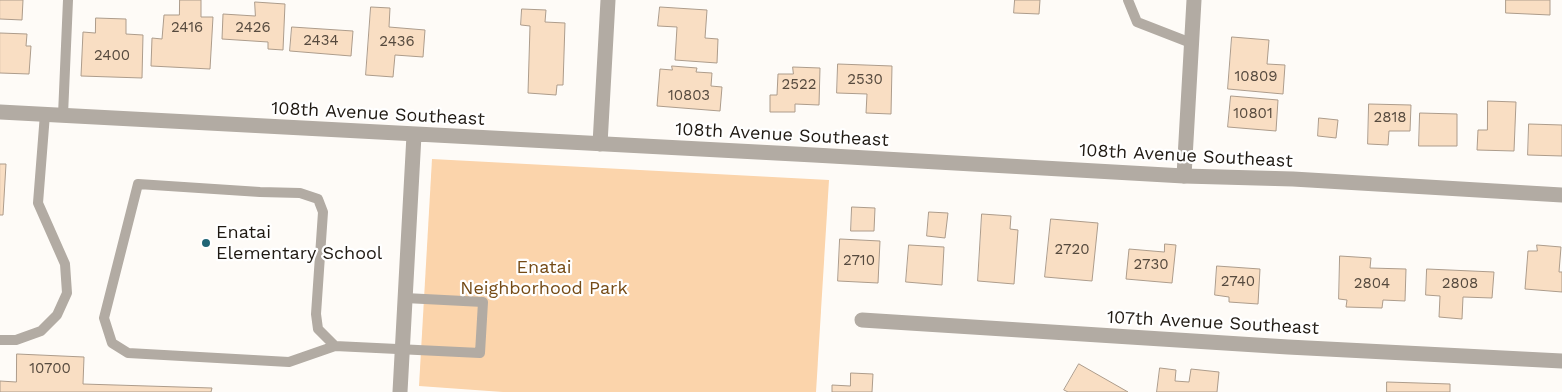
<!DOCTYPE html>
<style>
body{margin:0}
canvas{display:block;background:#fefbf7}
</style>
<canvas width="1562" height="392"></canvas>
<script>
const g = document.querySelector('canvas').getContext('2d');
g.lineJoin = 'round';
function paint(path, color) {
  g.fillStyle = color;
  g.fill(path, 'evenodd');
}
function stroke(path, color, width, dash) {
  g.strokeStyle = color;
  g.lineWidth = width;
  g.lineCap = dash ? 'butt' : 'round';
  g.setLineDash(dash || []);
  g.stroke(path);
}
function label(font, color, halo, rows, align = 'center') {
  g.font = font + ' "Work Sans",sans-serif';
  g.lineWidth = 4.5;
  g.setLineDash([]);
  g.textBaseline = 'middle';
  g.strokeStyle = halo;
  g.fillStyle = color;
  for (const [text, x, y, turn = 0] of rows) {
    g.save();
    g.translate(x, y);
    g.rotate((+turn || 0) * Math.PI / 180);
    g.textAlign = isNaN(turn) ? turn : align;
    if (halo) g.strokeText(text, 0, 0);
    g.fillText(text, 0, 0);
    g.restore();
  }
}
paint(new Path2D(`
 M432,159L829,180L816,392H503L419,386Z`), '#fbd4ab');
const building = new Path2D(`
 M0,0H23L22,20L0,19Z
 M180,0H201V17H213L210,69L151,66L152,38L162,39L164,15H179Z
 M1015,0H1040L1039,14L1014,13Z
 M1506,0H1550V15L1506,13Z
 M255,2L285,4L283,50L268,49V42L222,39L223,14L255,16Z
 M371,7L390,8L389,27L425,30L423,57L395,55L393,77L366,75Z
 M660,7L707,10L705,38L718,39L717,63L675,60L677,27L658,26Z
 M522,9L546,10L545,22L565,23L563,85H557L556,95L528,93L530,26L521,25Z
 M96,18L126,19V34L143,35L142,78L81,76L83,32L95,33Z
 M292,27L353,31L351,56L290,51Z
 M0,33L27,34L26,46H31L29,74L0,73Z
 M1232,37L1269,40L1267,64L1285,65L1283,94L1228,89Z
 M838,64L892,66L891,114L866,113L867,94L837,93Z
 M672,66L697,68L696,72L712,73L711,86L722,87L720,111L657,106L660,69L672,70Z
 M793,67L820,68L819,105L795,104V112H770V95H777L778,74H793Z
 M1231,96L1278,100L1276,131L1228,127Z
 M1488,101L1516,102L1514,151L1477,150L1478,130H1487Z
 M1369,104L1411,105L1410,131H1389L1388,145L1368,144Z
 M1420,113L1457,114V146H1419Z
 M1319,118L1338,120L1336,138L1318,136Z
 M1529,124L1562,125V156L1528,155Z
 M0,164H6L3,215H0Z
 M852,207L875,208L874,231H851Z
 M929,212L948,213L945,238L927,236Z
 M982,214L1011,216L1010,229L1018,230L1014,284L978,281Z
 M1051,219L1098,223L1092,281L1045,277Z
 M840,239L880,241L878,283L838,281Z
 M1165,244L1176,245L1172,283L1126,279L1129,249L1164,252Z
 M909,245L944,247L942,285L906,282Z
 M1537,245L1561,247L1559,272H1562V292L1525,289L1528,251H1537Z
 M1340,256L1371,258L1370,268L1406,269L1405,301L1383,300L1382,308L1346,307L1347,300L1339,299Z
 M1217,266L1260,269L1258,304L1229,302V297L1215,295Z
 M1427,269L1494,272L1492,298L1463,297L1462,319L1439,317L1440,296L1426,295Z
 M17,354L84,357L83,384L212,388L211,392H0V381L16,382Z
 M1079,364L1128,392H1068L1064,390Z
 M1160,368L1176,370L1175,381L1189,382L1191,369L1219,372L1217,392H1157Z
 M851,373L873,374L872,392H832V385L850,386Z
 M1387,382L1450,384V392H1387Z`);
paint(building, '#f9dec3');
stroke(building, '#ad9c8b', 1);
stroke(new Path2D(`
 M1128,0L1137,22L1191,43
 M63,115L68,0
 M0,340H16L41,331L57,315L67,293L65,264L38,203L45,114
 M335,346L318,329L316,314L323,212L318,199L300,193L260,192L138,184L104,318L112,343L128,353L289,362L335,346L480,353L483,302L405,298`), '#b2aba3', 10);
stroke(new Path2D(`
 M600,144L608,0
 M1184,176L1194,0
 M862,320L1288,347L1562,361`), '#b2aba3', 15);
stroke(new Path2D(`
 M0,112L814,155L1184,176L1293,179L1562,195
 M400,392L414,135`), '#b2aba3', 15);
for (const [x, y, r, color] of [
 [206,243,5,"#206576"]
]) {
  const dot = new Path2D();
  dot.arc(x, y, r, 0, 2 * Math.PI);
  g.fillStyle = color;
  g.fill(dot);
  stroke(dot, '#fff', 2);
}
label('15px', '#564a3e', null, [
 ["2416",187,28],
 ["2426",253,28],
 ["2434",321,41],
 ["2436",397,42],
 ["2400",112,56],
 ["10809",1256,77],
 ["2530",865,80],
 ["2522",799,85],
 ["10803",689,96],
 ["10801",1253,114],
 ["2818",1390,118],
 ["2720",1072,250],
 ["2710",859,261],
 ["2730",1151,265],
 ["2740",1238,282],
 ["2804",1372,284],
 ["2808",1460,284],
 ["10700",50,369]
]);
label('18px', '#1f1912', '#fff', [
 ["108th Avenue Southeast",378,114,3],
 ["108th Avenue Southeast",782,135,3],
 ["108th Avenue Southeast",1186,156,3],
 ["107th Avenue Southeast",1213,323,3]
]);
label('18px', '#1f1912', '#fff', [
 ["Enatai",216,233],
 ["Elementary School",216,254]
], 'left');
label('18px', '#754b16', '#fff', [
 ["Enatai",544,268],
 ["Neighborhood Park",544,289]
]);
</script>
